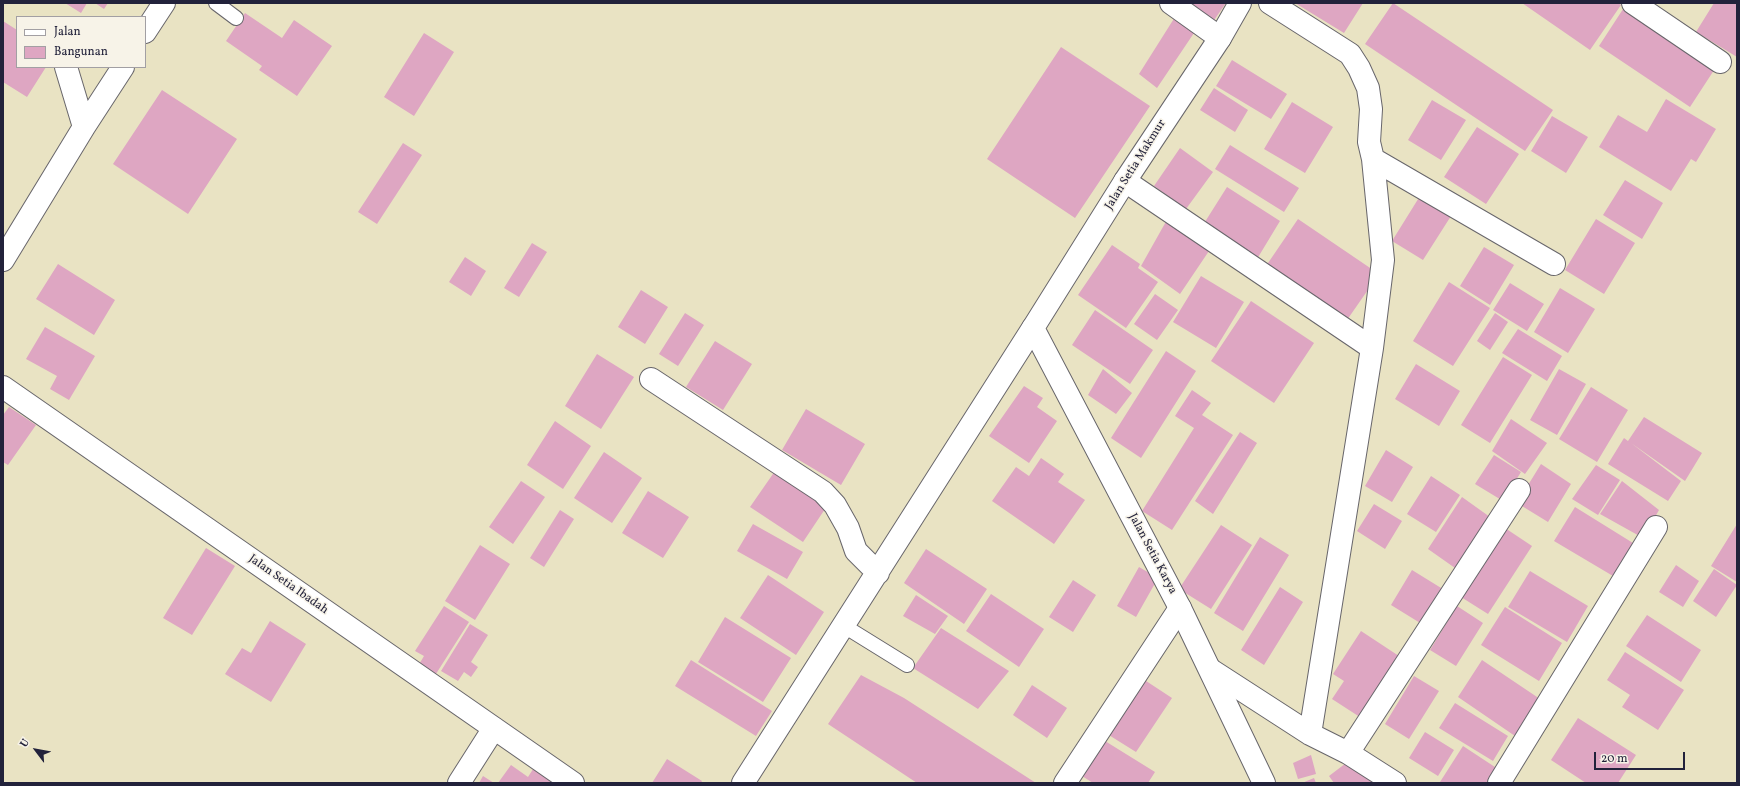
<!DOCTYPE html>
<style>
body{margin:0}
#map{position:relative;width:1740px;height:786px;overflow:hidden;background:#e9e3c3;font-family:Vollkorn,serif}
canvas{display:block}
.frame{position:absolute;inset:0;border:4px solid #22223b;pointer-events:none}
.legend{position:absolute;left:16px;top:16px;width:130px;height:52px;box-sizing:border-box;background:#f7f3e8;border:1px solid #a29fa3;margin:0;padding:5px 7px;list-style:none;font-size:12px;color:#22223b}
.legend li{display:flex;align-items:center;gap:8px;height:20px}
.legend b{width:20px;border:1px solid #a29fa3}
.north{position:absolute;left:16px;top:730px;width:40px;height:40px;-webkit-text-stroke:3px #f7f3e8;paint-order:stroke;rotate:302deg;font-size:11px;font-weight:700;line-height:16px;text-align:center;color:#22223b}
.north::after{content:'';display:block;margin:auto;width:14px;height:18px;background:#22223b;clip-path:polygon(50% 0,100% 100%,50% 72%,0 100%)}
.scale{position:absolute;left:1594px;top:752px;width:91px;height:18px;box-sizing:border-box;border:2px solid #22223b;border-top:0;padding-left:5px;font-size:12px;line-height:14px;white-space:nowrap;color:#22223b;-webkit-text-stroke:3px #f7f3e8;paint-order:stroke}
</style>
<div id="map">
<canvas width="1740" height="786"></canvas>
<div class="frame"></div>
<ul class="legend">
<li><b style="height:5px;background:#fff"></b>Jalan</li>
<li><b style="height:11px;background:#dea6c2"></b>Bangunan</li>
</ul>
<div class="north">U</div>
<div class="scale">20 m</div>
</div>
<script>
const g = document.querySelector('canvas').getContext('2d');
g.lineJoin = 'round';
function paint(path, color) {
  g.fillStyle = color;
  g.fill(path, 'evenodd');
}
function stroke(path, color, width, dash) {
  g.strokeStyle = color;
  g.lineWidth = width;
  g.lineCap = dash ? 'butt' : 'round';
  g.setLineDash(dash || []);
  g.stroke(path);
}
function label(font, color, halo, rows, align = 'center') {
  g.font = font + ' Vollkorn,serif';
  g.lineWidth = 3;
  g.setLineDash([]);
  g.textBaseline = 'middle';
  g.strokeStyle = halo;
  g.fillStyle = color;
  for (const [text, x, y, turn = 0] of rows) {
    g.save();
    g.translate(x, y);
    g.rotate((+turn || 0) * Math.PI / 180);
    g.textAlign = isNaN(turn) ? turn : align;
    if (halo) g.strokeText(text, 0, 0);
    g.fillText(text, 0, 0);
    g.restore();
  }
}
paint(new Path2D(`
 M65,3H87L81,13Z
 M95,3H108L104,9Z
 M1183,3H1226L1212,23Z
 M1295,3H1363L1344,33Z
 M1393,3L1553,110L1525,151L1365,44Z
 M1522,3H1618L1621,5L1590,50Z
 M1627,3L1718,64L1690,107L1599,46Z
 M1714,3H1737V57L1696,32Z
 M245,13L282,38L294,20L332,46L297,96L259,70L262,66L226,41Z
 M1175,17L1196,30L1157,88L1139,74Z
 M3,21L17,30V67H46L27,97L3,82Z
 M424,33L454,52L414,116L384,97Z
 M1061,47L1150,106L1075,218L987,159Z
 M1232,60L1287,94L1271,119L1216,86Z
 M1214,88L1248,110L1235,132L1200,110Z
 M162,90L237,139L188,214L113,164Z
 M1666,99L1716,129L1696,162L1691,159L1671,191L1599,147L1618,115L1647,132Z
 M1432,100L1466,120L1441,160L1408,140Z
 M1292,102L1333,127L1305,173L1264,149Z
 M1552,116L1588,137L1566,173L1531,151Z
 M1477,127L1519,154L1486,204L1444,177Z
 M403,143L422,155L377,224L358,212Z
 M1230,145L1299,188L1284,212L1215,169Z
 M1180,148L1213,172L1186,209L1154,186Z
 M1625,180L1663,203L1642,239L1603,215Z
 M1227,187L1280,221L1257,259L1203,225Z
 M1420,196L1451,216L1423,260L1392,241Z
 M1168,218L1211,248L1180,294L1141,266Z
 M1298,219L1379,274L1347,320L1266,266Z
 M1596,219L1635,243L1604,294L1565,270Z
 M532,243L547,252L519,297L504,288Z
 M1112,245L1140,264L1138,268L1158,282L1126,328L1078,295Z
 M1484,247L1514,265L1490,305L1460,286Z
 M465,257L486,271L471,296L449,282Z
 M58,264L115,300L94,335L36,299Z
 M1201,276L1244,302L1216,348L1173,322Z
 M1449,282L1490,308L1453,366L1413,341Z
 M1510,283L1544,304L1527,331L1493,310Z
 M1560,288L1595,309L1568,353L1534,332Z
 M641,290L668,307L645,344L618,327Z
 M1155,294L1178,310L1157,340L1134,324Z
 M1251,301L1314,343L1274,403L1211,361Z
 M1095,310L1153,350L1130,384L1072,345Z
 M685,313L704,325L678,366L659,354Z
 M1495,313L1508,322L1490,350L1477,341Z
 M45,327L95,356L69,400L50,389L57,376L26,359Z
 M1518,329L1562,356L1547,381L1502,353Z
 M715,341L752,364L723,410L686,387Z
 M1166,351L1196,371L1141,458L1111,438Z
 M597,354L634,377L601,429L565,406Z
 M1503,357L1532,375L1490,443L1461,425Z
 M1416,364L1460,391L1439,426L1395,399Z
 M1103,369L1132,393L1116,414L1088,395Z
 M1559,369L1586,384L1557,435L1530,420Z
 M1024,386L1043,398L1037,407L1057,421L1029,463L989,436Z
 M1591,387L1628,410L1597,462L1559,439Z
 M1192,390L1211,403L1202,415L1233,435L1172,530L1142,511L1194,428L1175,416Z
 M9,407L36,425L8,465L3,462V415Z
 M806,409L865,444L841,485L782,450Z
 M1644,417L1702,453L1685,481L1631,443L1681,481L1668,501L1608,464L1624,438L1628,441Z
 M1511,419L1547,443L1525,474L1492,451Z
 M555,421L591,446L563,489L527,465Z
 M1240,432L1257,443L1213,514L1195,501Z
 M1386,450L1413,467L1392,502L1365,486Z
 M604,452L642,478L612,523L574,498Z
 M1494,455L1521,472L1503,501L1475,484Z
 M1041,458L1064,474L1058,482L1085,500L1054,544L992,501L1016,467L1029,476Z
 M1541,464L1571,484L1548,522L1517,503Z
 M1596,465L1620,480L1598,515L1572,499Z
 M775,471L827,506L803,542L750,507Z
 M1431,476L1460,495L1436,532L1407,514Z
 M521,481L545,497L513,544L489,527Z
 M1622,481L1659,510L1643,538L1600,514Z
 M648,491L689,517L663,558L622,533Z
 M1462,497L1490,517L1455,568L1428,549Z
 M1374,504L1402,521L1385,549L1357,531Z
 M1575,507L1633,543L1613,576L1554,541Z
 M560,510L574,519L544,567L530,558Z
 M753,524L803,552L787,579L737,551Z
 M1737,524V582L1711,566Z
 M1221,525L1252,545L1211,609L1179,589Z
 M1505,528L1532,546L1488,614L1461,597Z
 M1260,537L1289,555L1243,631L1214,613Z
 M480,545L510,564L475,620L445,601Z
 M206,548L235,566L192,635L163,618Z
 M926,549L987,589L964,624L904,583Z
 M1676,565L1699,581L1683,607L1659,592Z
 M1139,567L1158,578L1136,617L1117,606Z
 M1714,569L1737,585L1716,617L1693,601Z
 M1412,570L1446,591L1425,626L1391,605Z
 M1530,571L1588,606L1567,642L1508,607Z
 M768,575L824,612L796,655L740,618Z
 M1073,580L1096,595L1073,632L1049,617Z
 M1280,587L1303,602L1264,665L1241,650Z
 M991,594L1044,629L1019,667L966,631Z
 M916,595L948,616L935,634L903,616Z
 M444,606L469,622L434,677L418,666L424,656L415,651Z
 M1457,606L1483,623L1456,666L1430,650Z
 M1505,607L1562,643L1539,681L1481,645Z
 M1647,615L1701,650L1681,682L1626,646Z
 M725,617L791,658L763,702L698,662Z
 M270,621L306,644L271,702L225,674L242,648L251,653Z
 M470,624L488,635L471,662L478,667L471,677L464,672L458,681L441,671Z
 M941,628L1009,671L978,709L913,668Z
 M1361,631L1405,660L1366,721L1332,699L1344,681L1333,674Z
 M1625,652L1684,690L1658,730L1622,707L1630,695L1607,680Z
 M691,660L772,711L756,736L675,686Z
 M1482,660L1540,699L1515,736L1458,697Z
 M861,675L904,698L1036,783H917L828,724Z
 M1414,676L1439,691L1409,739L1385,724Z
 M1140,677L1172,698L1136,752L1104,732Z
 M1032,685L1067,708L1047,738L1013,715Z
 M1455,703L1508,736L1493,761L1439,728Z
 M1578,718L1636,755L1618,783H1586L1551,760Z
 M1425,732L1454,750L1438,776L1409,758Z
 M1105,741L1155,772L1148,783H1093L1082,776Z
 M1463,746L1498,769L1489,783L1440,782Z
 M1311,755L1316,774L1298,779L1293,763Z
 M1354,757L1373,783H1334L1329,776Z
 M667,759L702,781L701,783H652Z
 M511,765L528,777L535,766L560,783H498Z
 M483,776L494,783H479Z
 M1314,778L1316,783H1302Z`), '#dea6c2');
const lane = new Path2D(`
 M216,3L236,18
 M844,626L907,665`);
const street = new Path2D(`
 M1171,3L1220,38
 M1270,3L1350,54L1359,68L1368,88L1371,109L1369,142L1373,159L1383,260L1372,348L1310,734
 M1633,3L1720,62
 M145,32L164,3
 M66,67L84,127
 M1373,159L1554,264
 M1125,181L1372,348
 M3,260L84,127L123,67
 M651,379L823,492L835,505L848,528L856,551L878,573
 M3,387L573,783
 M1211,670L1310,734L1348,753L1395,783
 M1348,753L1519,490
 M459,783L494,728
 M743,783L1033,328
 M1065,783L1180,608
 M1499,783L1656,527`);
const secondary = new Path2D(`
 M1240,3L1220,38L1125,181L1033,328L1180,608L1264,783`);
stroke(lane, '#68666b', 16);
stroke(street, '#68666b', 24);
stroke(secondary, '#68666b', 24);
stroke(lane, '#fff', 14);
stroke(street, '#fff', 22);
stroke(secondary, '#fff', 22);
label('12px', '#22223b', '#f7f3e8', [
 ["Jalan Setia Makmur",1136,165,-58],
 ["Jalan Setia Karya",1152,554,62],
 ["Jalan Setia Ibadah",288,585,35]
]);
</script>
